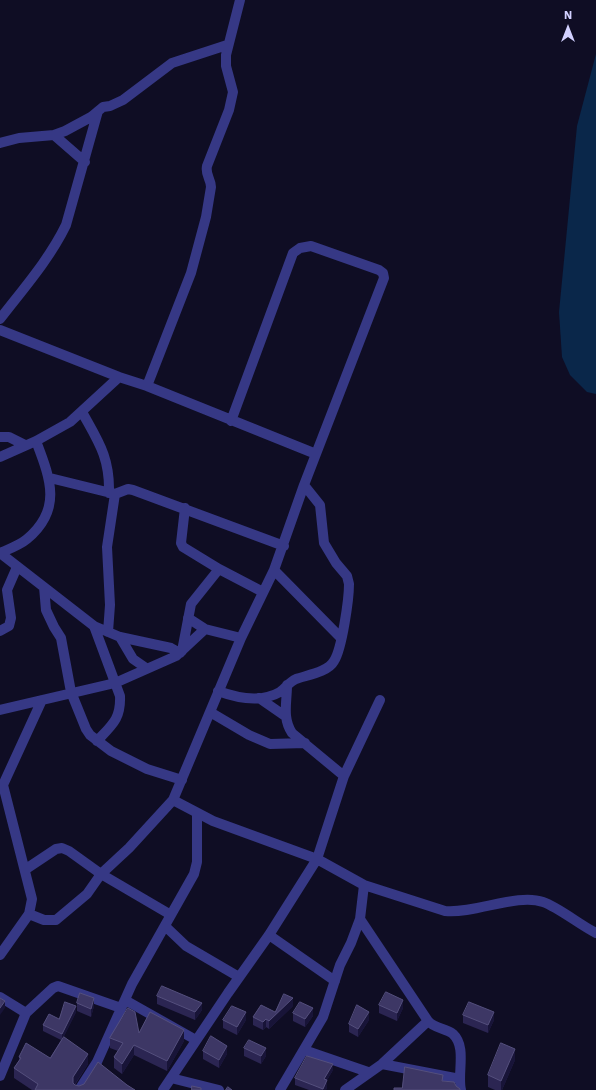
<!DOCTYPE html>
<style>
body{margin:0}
#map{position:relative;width:596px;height:1090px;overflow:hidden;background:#0f0d24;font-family:"Work Sans",sans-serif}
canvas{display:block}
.north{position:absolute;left:548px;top:8px;width:40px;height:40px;-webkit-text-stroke:3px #0f0d24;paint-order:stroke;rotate:0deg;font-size:11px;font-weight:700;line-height:16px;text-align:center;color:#d2d0ff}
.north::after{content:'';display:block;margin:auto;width:14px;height:18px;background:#d2d0ff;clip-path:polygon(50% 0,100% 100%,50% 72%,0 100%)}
</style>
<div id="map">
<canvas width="596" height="1090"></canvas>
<div class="north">N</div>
</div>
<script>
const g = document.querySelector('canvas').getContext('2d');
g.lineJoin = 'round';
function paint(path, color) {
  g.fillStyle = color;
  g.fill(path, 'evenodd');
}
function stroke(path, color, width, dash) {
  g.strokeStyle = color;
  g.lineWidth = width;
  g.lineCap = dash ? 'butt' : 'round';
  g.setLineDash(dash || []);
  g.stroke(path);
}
paint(new Path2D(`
 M596,54V394L587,392L570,375L562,357L559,312L577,126Z`), '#0a274a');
stroke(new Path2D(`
 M54,135L85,162
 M0,143L19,138L54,135L65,131L91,117L103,107L110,106L123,100L172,63L227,45
 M0,319C23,289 49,260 66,225L98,111
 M0,330L119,377L147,386L316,454
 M147,386L191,273L206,217L211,187C211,179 205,175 207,166L229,110L233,92L226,66V55L240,0
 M82,412C98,441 110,457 109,493
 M0,437H9L25,445
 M0,457L36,441L70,422L119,377
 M50,478L115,494L107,547L110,605L108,632
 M115,494L128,489L133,490L284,546
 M185,508L181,543L183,547L219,569
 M0,553L94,626L120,637L171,648L180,653
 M0,553C9,549 20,545 27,539C63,509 50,478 36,441
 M274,570L340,637
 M44,587L46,610L54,627L61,638L71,692L86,729L90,735L111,751L147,769L182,780
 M188,618L205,629
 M94,626L120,696C121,719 112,725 97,741
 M0,631L9,626L11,618L7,590L17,567
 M120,637L133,659L146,668
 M182,651L191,604L219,569L263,592
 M287,685C287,702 282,718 292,733L344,776
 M218,691C237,698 261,703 280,692C286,688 289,682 296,679C307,675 328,672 334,661C342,649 349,599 349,584L347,576L336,563L324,543L320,505L304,485
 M259,698L285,716
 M0,710L115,683L176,656L205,629L241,638
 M210,712L249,735L270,744L305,743
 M173,800L213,821L317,859L364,885L360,919L428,1021C435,1029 446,1028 453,1034C467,1047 457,1073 461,1090
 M26,869L56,849L62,848L69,851L101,874L171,915
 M364,885L445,911C475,914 517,893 543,902C558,907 580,925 596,933
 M29,914L44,920H56L87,894L101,874L129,848L173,800L241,638L274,570L304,485L384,278L383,273L379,270L311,246L300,248L293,253L231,421
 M165,926L186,946L239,977
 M269,935L335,981
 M0,955L29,914L32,899L3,785L42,700
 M0,997L26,1013
 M125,1000L196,1040
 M304,1050L368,1072
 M382,1064L460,1079
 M0,1076L26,1013L53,988L58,986L121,1008
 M171,1078L219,1090
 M79,1090L97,1062L132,984L194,874L197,862V814
 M163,1090L228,993L269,935L317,859L344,776L380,700
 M280,1090L323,1017L340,965L351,943L360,919
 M345,1090L382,1064L428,1021`), '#363885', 10);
paint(new Path2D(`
 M157,996L202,1010L195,1020L157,1004Z
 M77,1003L94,1006L91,1017L77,1011Z
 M379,1005L403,1008L397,1021L379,1013Z
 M293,1006L269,1029L266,1027L263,1030L253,1025V1017L275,1012Z
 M76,1012L63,1038L88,1064L75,1085L79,1086L127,1085L135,1090H32L14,1078V1068L19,1060V1057L50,1058L61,1040L43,1031V1025Z
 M293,1013L313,1016L305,1027L293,1021Z
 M463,1015L494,1020L488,1033L463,1023Z
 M223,1020H246L237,1035L223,1028Z
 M369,1020L358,1037L349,1032V1024Z
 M139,1033L184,1041L167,1071L134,1055L122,1074L114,1068V1057L118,1051L110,1048V1038Z
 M244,1048L266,1056L261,1064L244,1056Z
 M203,1051L227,1054L219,1068L203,1059Z
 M515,1060L502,1090H495L488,1087V1075Z
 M333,1070L327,1080V1087L326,1090H309L295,1085V1078Z`), '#2b2552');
paint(new Path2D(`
 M94,998V1006L91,1017V1009Z
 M293,998V1006L269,1029V1021Z
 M403,1000V1008L397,1021V1013Z
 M5,1001V1008L0,1015V1008Z
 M202,1003V1010L195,1020V1012Z
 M76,1006V1012L62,1040V1034Z
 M313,1008V1016L305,1027V1019Z
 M246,1012V1020L237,1035V1027Z
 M369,1012V1020L358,1037V1029Z
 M494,1012V1020L488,1033V1025Z
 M266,1019V1027L263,1030V1022Z
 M184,1030V1041L167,1071V1061Z
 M134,1045V1055L122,1074V1064Z
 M227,1046V1054L219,1068V1060Z
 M266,1048V1056L261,1064V1056Z
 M515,1049V1060L502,1090H501V1081Z
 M88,1054V1064L73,1087V1077Z
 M333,1064V1070L324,1085V1079Z
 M327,1080V1087L326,1090H323Z`), '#181438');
const building = new Path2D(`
 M162,986L202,1003L195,1012L157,996Z
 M386,992L403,1000L397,1013L379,1005Z
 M80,993L94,998L91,1009L77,1003Z
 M284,994L293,998L269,1021L266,1019L263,1022L253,1017L261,1005L275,1012Z
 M0,998L5,1001L0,1008Z
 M65,1002L76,1006L62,1034L43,1025L49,1014L59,1019Z
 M300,1002L313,1008L305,1019L293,1013Z
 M469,1002L494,1012L488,1025L463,1015Z
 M357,1005L369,1012L358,1029L349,1024Z
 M232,1006L246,1012L237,1027L223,1020Z
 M128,1008L135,1012L139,1033L150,1012L184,1030L167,1061L134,1045L122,1064L114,1057L123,1043L110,1038Z
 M211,1036L227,1046L219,1060L203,1051Z
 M64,1037L88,1054L73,1077V1083L75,1085L79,1086L84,1084L98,1062L127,1085L135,1090H35L38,1084L14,1068L21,1058L19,1057L26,1043L50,1058Z
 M249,1040L266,1048L261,1056L244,1048Z
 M501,1043L515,1049L501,1081L488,1075Z
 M307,1056L333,1064L324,1079L327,1080L323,1089L295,1078Z
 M405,1067L443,1075L442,1081L454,1082L456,1086L460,1089V1090H394V1088H402Z
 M192,1086L201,1088V1090H192Z
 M228,1087L232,1090H226Z`);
paint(building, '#3d3765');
stroke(building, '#544f7d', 1);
</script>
